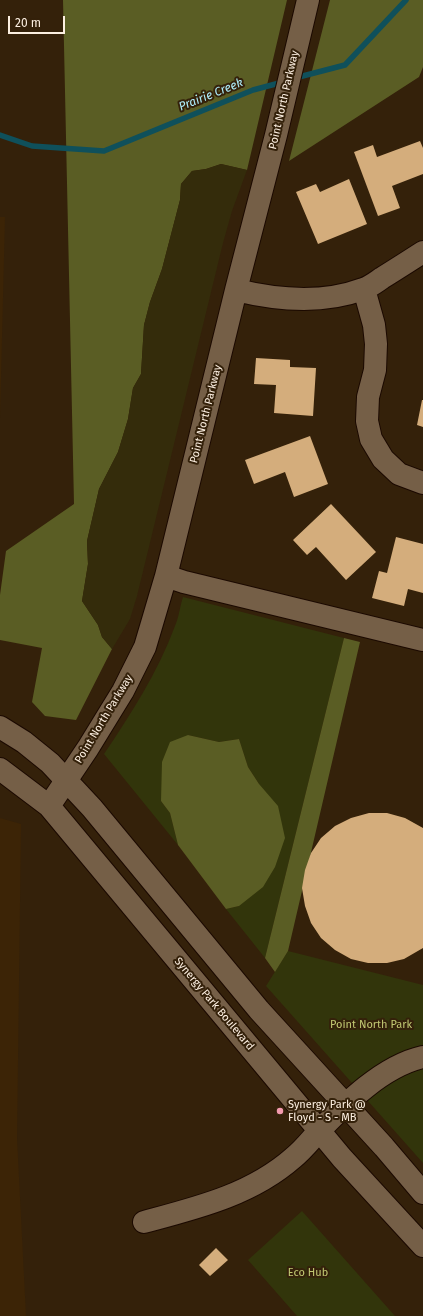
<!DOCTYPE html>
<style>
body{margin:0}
#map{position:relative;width:423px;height:1316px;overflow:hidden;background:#34210a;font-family:"Fira Sans",sans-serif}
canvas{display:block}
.scale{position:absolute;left:8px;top:16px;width:57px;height:18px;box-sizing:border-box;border:2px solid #fcefe1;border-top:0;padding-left:5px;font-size:12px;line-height:14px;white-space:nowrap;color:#fcefe1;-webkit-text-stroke:3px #34210a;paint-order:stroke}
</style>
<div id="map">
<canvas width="423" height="1316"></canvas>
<div class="scale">20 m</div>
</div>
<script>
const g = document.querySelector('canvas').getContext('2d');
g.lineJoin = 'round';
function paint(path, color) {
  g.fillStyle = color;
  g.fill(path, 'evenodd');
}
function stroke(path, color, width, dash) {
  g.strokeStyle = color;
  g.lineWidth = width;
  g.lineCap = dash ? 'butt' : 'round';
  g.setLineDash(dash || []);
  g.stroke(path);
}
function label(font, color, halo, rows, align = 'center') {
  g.font = font + ' "Fira Sans",sans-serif';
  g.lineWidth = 4;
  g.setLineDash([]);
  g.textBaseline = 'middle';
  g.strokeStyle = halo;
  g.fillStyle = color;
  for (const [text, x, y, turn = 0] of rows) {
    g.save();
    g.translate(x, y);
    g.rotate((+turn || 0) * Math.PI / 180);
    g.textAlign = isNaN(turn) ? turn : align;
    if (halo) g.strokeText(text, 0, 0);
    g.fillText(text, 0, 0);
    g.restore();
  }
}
paint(new Path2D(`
 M0,217H5L0,418Z
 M0,818L21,824L17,1138L26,1316H0Z`), '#3c2406');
paint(new Path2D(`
 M183,597L344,638L265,958L226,909L239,906L259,784L248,767L239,739L219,742L188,735L161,801L170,813L178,845L104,754C131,714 158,672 175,626C179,617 180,606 183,597Z
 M288,951L423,985V1163L266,986Z
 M302,1211L395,1316H297L248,1260Z`), '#32350b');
paint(new Path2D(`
 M63,0H287L247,170L221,164L206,169L192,171L181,184L180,200L162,269L150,302L144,325L141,374L133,388L128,419L118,452L99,489L87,541L88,564L82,601L98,625L102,637L112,649L76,720L45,716L32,702L42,648L0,640V595L6,551L74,504Z
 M330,0H423V67L419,77L289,161Z
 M344,638L360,642L288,951L275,972L265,958Z
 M188,735L219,742L239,739L248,767L259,784L278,806L285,838L275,867L263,887L239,906L226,909L178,845L170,813L161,801L162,762L170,742Z`), '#5a5d24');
paint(new Path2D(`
 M221,164L247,170L232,211L223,243L137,596L130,619L112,649L102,637L98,625L82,601L88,564L87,541L94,511L99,489L118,452L128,419L133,388L141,374L144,325L150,302L162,269L180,200L181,184L192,171L206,169Z`), '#342c0b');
stroke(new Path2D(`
 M295,78L345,65L406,0
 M0,135L32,146L104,151L253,90L283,82`), '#0f505b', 5.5);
paint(new Path2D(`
 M420,141L423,148V174L392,186L400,208L378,216L354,152L373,145L377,157Z
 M349,179L367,224L318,244L296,192L316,184L320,192Z
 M256,358L290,360V367L316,368L313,416L274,413L276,385L254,384Z
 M422,400H423V427L417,425Z
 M310,436L328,484L294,497L285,472L254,484L245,460Z
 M331,504L376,552L346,580L316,547L307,555L293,540Z
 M396,537L423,544V593L408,589L404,606L372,598L379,571L387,573Z
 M369,813H387L405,818L423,828V948L404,959L387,963H368L351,959L335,950L321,938L311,923L305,906L302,888L305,870L311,853L321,838L335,826L351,818Z
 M216,1248L228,1260L210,1276L199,1265Z`), '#d4ad7c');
const minor = new Path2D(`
 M364,289L374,325L376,344L375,370L368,397L367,421L371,439L383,459L399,474L423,483
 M236,290C277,300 323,304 363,289C370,287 376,282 382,278C395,270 409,261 423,252
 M166,576L184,582L423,640
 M0,727L24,742L50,763L92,808L259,1010L384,1147L423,1193
 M0,769L49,806L342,1158L423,1246
 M49,806L88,748L123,691L145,647L166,576L236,290L276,135L308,0
 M144,1222C196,1208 251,1195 293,1158C302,1151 310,1141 318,1132C346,1103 383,1066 423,1057`);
stroke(minor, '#1b0900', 24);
stroke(minor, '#755f47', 22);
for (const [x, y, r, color] of [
 [280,1111,4,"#f29aae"]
]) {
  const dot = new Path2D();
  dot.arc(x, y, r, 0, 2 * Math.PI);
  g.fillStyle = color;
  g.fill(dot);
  stroke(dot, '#34210a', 1.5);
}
label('11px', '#fcefe1', '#34210a', [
 ["Point North Parkway",284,100,-77],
 ["Point North Parkway",206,414,-76],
 ["Point North Parkway",104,719,-59],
 ["Synergy Park Boulevard",214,1004,50]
]);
label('11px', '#c1c872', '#34210a', [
 ["Point North Park",371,1025],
 ["Eco Hub",308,1273]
]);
label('11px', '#fcefe1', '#34210a', [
 ["Synergy Park @",288,1105],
 ["Floyd - S - MB",288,1118]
], 'left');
label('italic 12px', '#aeedfb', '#34210a', [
 ["Prairie Creek",211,95,-22]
]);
</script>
